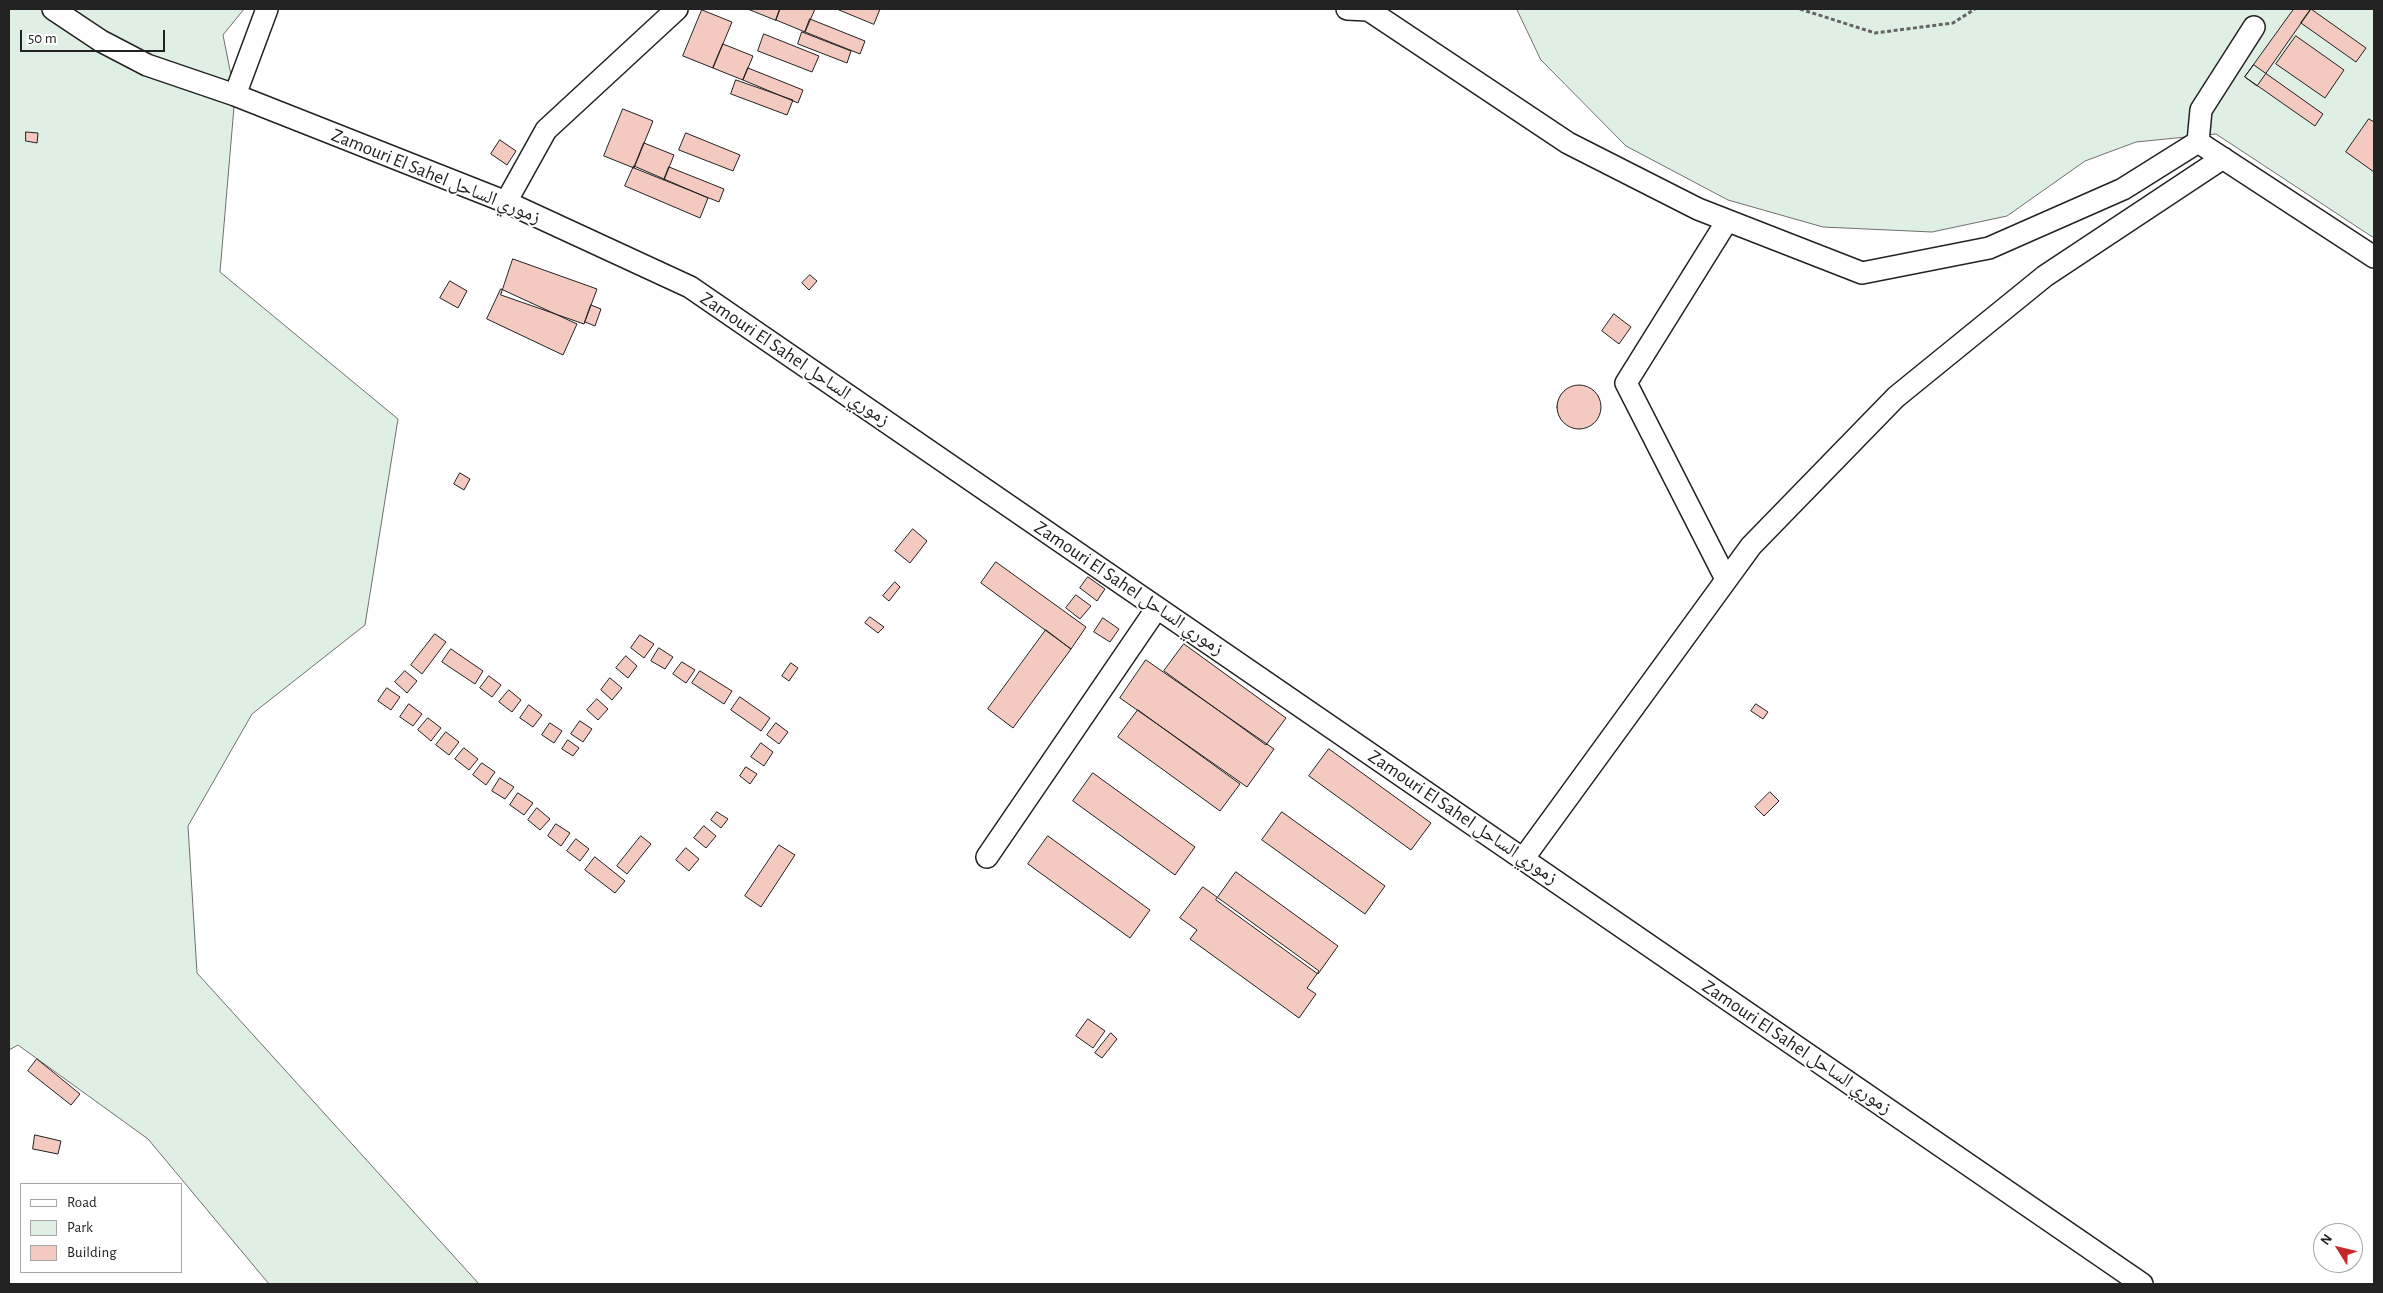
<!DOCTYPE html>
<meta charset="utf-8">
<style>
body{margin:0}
#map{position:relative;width:2383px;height:1293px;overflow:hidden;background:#fff;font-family:"Alegreya Sans",sans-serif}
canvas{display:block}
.frame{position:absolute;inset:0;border:10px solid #222;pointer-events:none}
.legend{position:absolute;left:20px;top:1183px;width:162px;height:90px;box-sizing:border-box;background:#fff;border:1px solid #a7a7a7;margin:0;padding:6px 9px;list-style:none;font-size:15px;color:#222}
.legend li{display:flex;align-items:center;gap:10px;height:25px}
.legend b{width:25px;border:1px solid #a7a7a7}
.north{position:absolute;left:2313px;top:1223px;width:50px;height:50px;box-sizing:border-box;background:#fff;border:1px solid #a7a7a7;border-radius:50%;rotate:306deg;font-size:14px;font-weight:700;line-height:20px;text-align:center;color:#222}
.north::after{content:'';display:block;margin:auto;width:18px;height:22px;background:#c62828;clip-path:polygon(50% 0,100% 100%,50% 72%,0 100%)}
.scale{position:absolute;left:20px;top:30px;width:145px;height:22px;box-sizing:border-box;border:2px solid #222;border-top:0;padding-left:6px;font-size:15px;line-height:18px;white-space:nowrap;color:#222;-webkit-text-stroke:4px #fff;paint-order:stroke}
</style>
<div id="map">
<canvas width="2383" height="1293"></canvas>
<div class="frame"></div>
<ul class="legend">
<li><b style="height:6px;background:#fff"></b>Road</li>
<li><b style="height:14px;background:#e0efe3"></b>Park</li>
<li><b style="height:14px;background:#f3c9c0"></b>Building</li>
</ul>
<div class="north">N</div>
<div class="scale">50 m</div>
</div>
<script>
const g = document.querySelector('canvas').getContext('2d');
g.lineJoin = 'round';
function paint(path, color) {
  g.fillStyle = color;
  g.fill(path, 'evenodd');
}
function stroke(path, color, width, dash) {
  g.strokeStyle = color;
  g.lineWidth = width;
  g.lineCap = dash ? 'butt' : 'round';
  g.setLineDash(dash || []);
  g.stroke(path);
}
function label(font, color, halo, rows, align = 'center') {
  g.font = font + ' "Alegreya Sans","Noto Naskh Arabic",sans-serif';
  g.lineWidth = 4;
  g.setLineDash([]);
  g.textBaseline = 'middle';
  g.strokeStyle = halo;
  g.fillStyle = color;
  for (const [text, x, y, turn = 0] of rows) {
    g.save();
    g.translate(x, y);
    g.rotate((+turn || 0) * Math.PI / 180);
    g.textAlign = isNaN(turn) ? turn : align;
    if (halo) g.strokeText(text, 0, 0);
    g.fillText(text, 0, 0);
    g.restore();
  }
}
const green = new Path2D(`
 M9,9H244L223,35L235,95L220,272L398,419L365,625L252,714L188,826L197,973L479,1284H269L148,1139L18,1045L9,1050Z
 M1517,9H2374V238L2216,134L2136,142L2085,161L2007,216L1932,232L1823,227L1728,200L1626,146L1541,60Z`);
paint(green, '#e0efe3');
stroke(green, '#6f6f6f', 1);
const building = new Path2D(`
 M748,9H780L776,20Z
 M780,9H815L805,32L776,20Z
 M837,9H880L874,24Z
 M2294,9H2311L2257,86L2245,77Z
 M2311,9L2366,48L2356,62L2301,23Z
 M702,10L732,22L713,68L683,56Z
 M810,19L865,41L860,54L805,32Z
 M802,32L851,51L847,63L798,44Z
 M764,34L819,56L812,72L758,51Z
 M2296,36L2344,70L2325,98L2276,64Z
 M723,44L753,56L743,80L713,68Z
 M2254,65L2323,114L2315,126L2245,77Z
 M748,68L803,90L798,103L743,80Z
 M736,80L793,100L787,115L731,94Z
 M623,109L653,121L634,168L604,156Z
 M2369,119L2374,122V172L2346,152Z
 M26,132L38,133L37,143L26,141Z
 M686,133L740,155L733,171L679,150Z
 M500,140L516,151L507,165L491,154Z
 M644,143L674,155L664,180L634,168Z
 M634,166L708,198L700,218L625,186Z
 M669,167L724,189L719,202L664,180Z
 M513,259L597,289L584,324L501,295Z
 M810,275L817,281L809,290L802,283Z
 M450,281L467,291L458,308L440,298Z
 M501,289L577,324L563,355L487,319Z
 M591,305L601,309L595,326L585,322Z
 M1614,314L1631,327L1619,344L1602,331Z
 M1557 407a22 22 0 1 1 44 0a22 22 0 1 1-44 0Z
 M460,473L470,479L464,490L454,484Z
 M913,529L927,541L910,563L895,551Z
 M996,562L1086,627L1071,649L981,583Z
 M1088,577L1105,589L1097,601L1080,588Z
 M895,582L900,587L889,601L883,596Z
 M1076,595L1091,606L1080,619L1066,608Z
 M870,617L884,627L878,633L865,623Z
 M1103,618L1119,629L1110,642L1094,632Z
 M1046,630L1071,649L1013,728L988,709Z
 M435,634L446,642L422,674L411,665Z
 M640,635L654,644L644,658L631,648Z
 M1184,644L1286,718L1266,745L1164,671Z
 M659,648L673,657L665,669L651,661Z
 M451,649L483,671L475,684L442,662Z
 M626,656L637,666L628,678L616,668Z
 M1146,660L1274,749L1247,787L1120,698Z
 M682,662L695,670L686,683L673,674Z
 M791,663L798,668L789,681L782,676Z
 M405,671L417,681L407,693L395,682Z
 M700,671L732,691L724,704L692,683Z
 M489,676L501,685L492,697L480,688Z
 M610,678L622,688L612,700L601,690Z
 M387,688L400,697L391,710L378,701Z
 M509,690L521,700L512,712L499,702Z
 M740,697L770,718L761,731L731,710Z
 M597,699L608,709L598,720L587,710Z
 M409,704L422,714L413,726L400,717Z
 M1756,704L1768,712L1763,719L1751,711Z
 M529,705L542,715L533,727L520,718Z
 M1138,710L1240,784L1220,811L1118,737Z
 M428,718L441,728L431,741L418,730Z
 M580,721L592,729L583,742L571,734Z
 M550,723L562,731L554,743L542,735Z
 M776,723L788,732L779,744L767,735Z
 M446,732L459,742L449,755L436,745Z
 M568,740L579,748L573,756L562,749Z
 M761,743L773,752L764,766L751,757Z
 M464,748L478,759L469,770L455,759Z
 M1329,749L1431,823L1411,850L1309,776Z
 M482,763L495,772L486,785L473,775Z
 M746,767L757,774L750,784L740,776Z
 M1093,773L1195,847L1175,875L1073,801Z
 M500,778L514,787L505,799L492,791Z
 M1770,792L1779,801L1764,816L1755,807Z
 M518,793L533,803L524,815L510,805Z
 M537,808L550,819L540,830L528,820Z
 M717,812L728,819L721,828L711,820Z
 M1282,812L1385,886L1365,914L1262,840Z
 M556,824L570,833L561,846L548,836Z
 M704,826L716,836L706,848L694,838Z
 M641,836L651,844L627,874L617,866Z
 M1048,836L1150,910L1130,938L1028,864Z
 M576,839L589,849L580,861L567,851Z
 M779,845L795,855L761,907L745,896Z
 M686,848L699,859L689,871L676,860Z
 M595,857L625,881L615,893L585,870Z
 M1236,872L1338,946L1318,974L1216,900Z
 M1203,887L1319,971L1307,988L1316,994L1299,1018L1190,939L1197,930L1180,918Z
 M1088,1019L1105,1031L1093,1048L1076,1036Z
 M1111,1033L1117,1039L1102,1058L1095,1053Z
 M37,1059L80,1094L71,1105L28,1071Z
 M35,1135L61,1141L58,1154L33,1149Z`);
paint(building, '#f3c9c0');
stroke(building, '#222', 1);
const minor = new Path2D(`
 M53,9L101,41L147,65L235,95L506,202L690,287L2142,1284
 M1347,9L1368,10
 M1367,9L1568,143L1698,209L1862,273L1989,248L2123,189L2198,142L2374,257
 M235,95L267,9
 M2198,142L2201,110L2254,27
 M506,202L546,130L677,9
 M1726,579L1626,383L1727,221
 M987,857L1157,608
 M1523,859L1751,546L1896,397L2045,276L2223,158`);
stroke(minor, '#222', 24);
stroke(new Path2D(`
 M1800,9L1875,33L1953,23L1975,9`), '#646464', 3, [4, 2.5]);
stroke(minor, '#fff', 21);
label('19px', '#222', '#fff', [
 ["Zamouri El Sahel زموري الساحل",436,176,22],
 ["Zamouri El Sahel زموري الساحل",795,359,34],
 ["Zamouri El Sahel زموري الساحل",1129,588,34],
 ["Zamouri El Sahel زموري الساحل",1463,817,34],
 ["Zamouri El Sahel زموري الساحل",1797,1047,34]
]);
</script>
